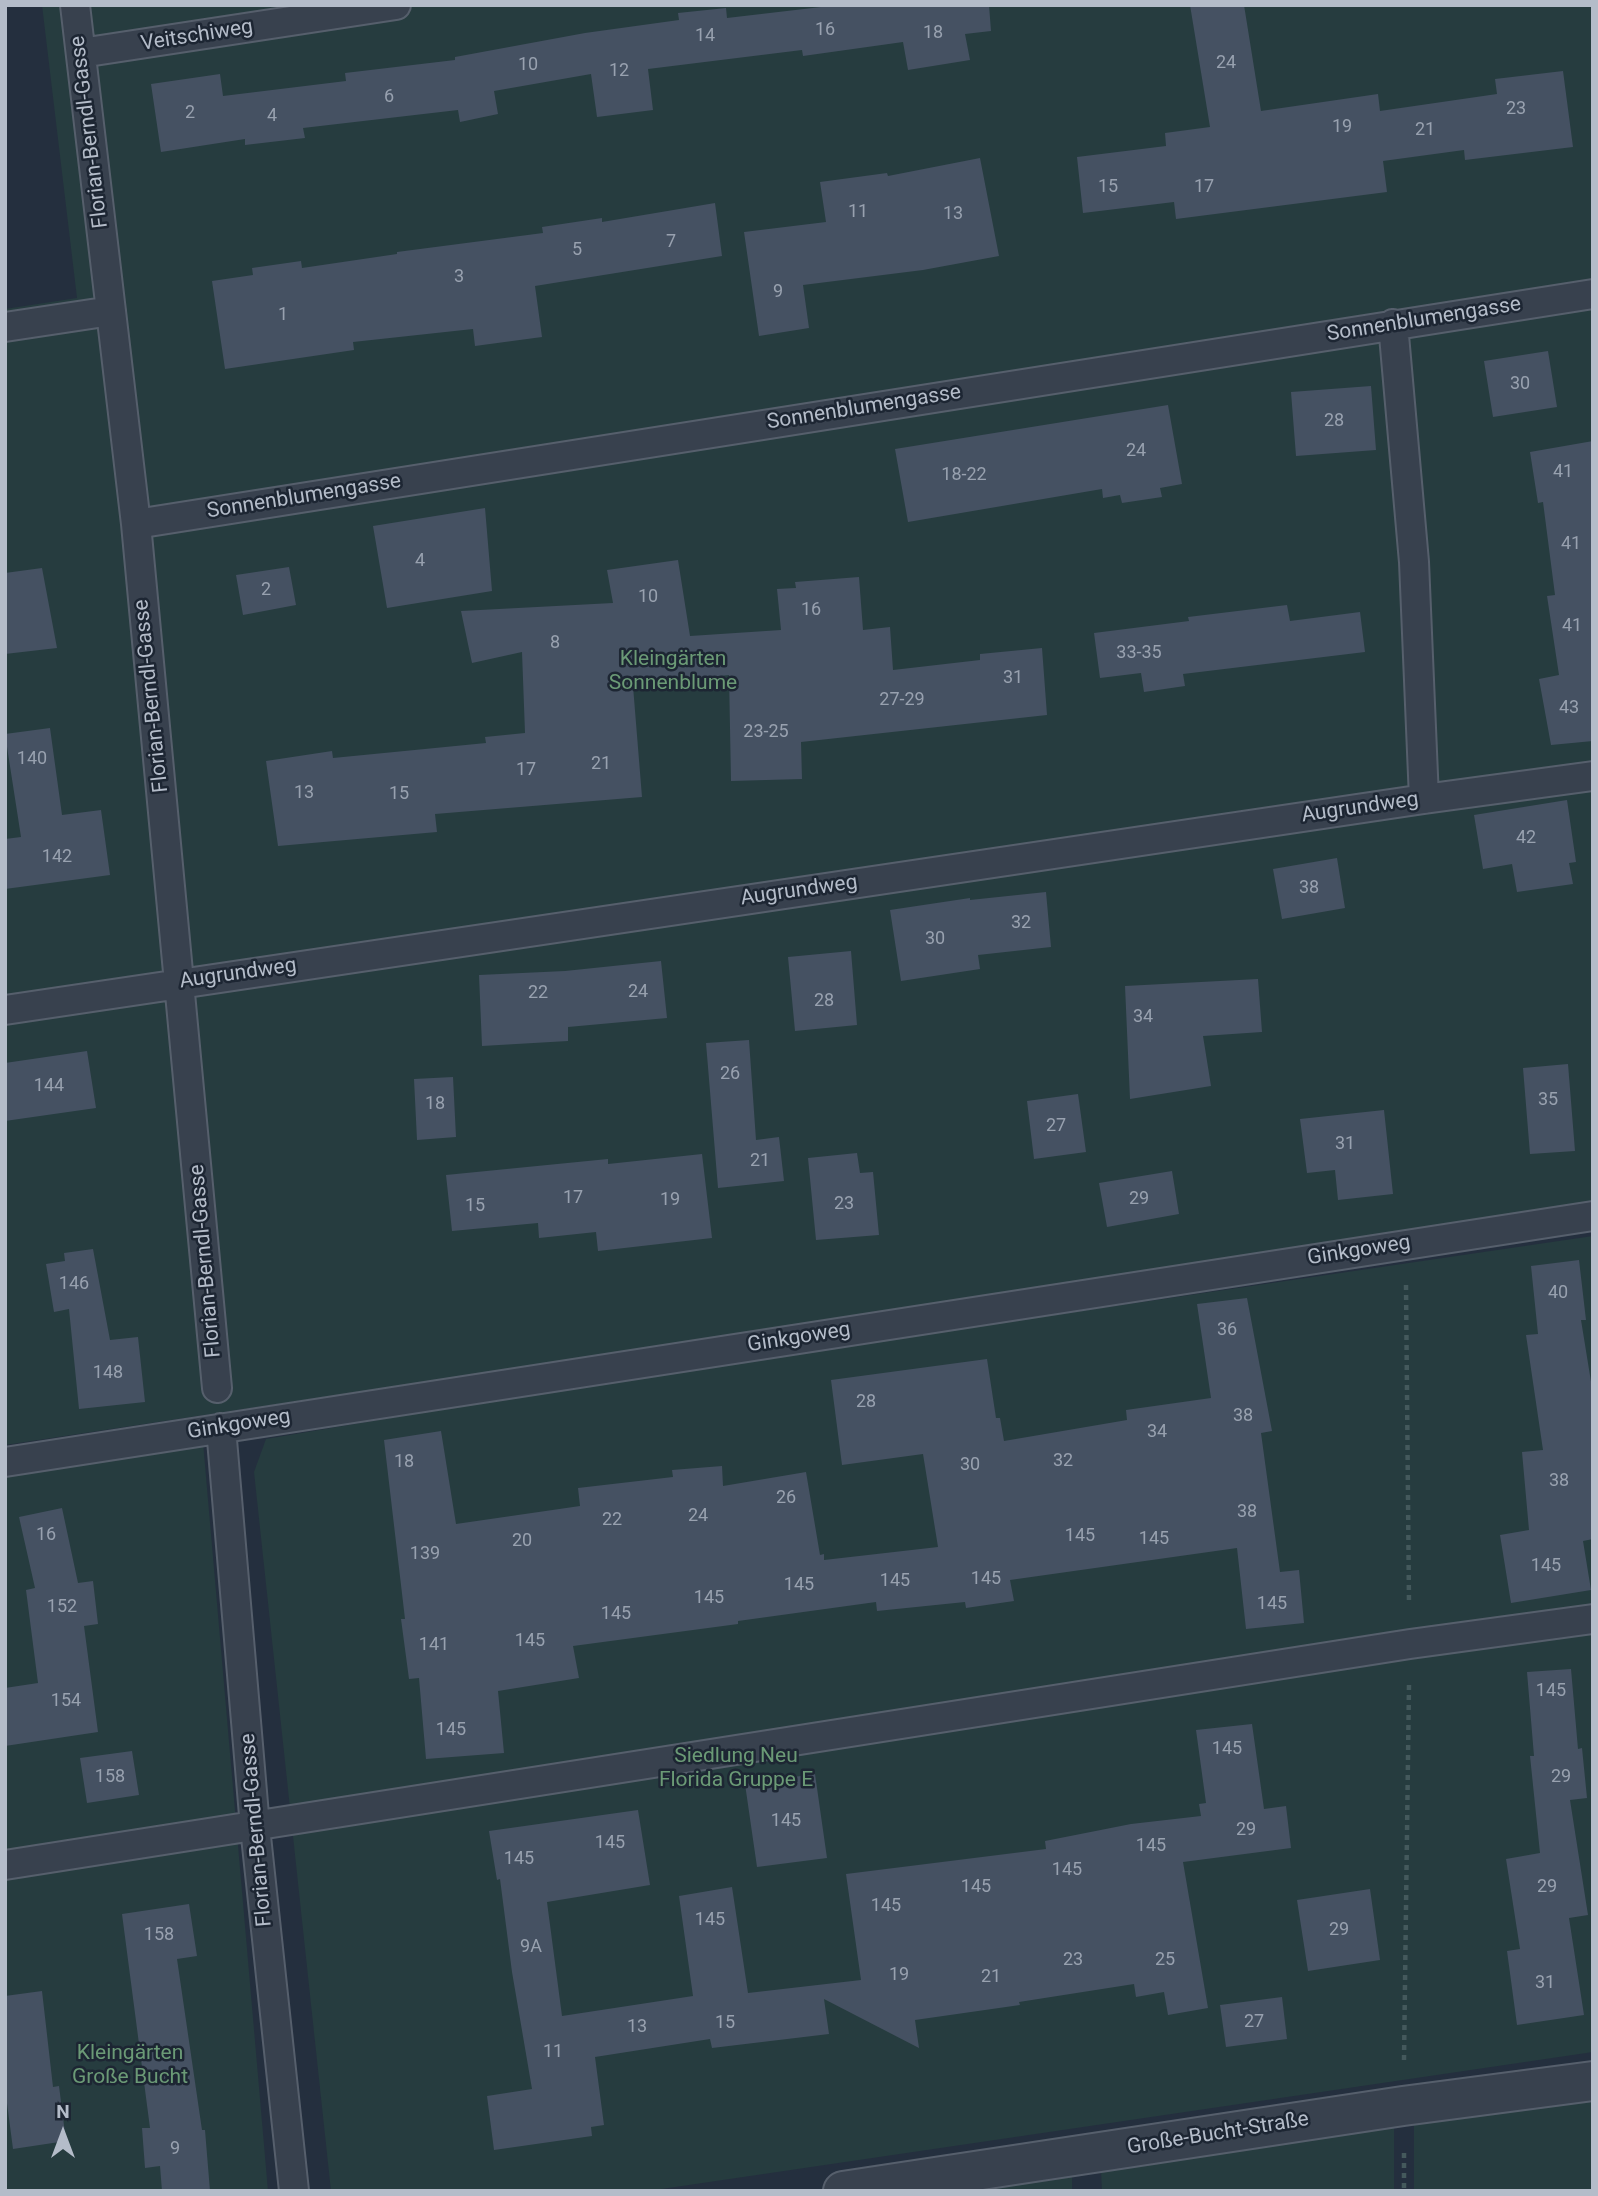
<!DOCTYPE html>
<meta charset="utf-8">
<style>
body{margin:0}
#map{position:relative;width:1598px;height:2196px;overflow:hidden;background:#242f3e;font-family:Roboto,sans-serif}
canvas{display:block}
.frame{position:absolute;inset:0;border:7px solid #b4bcc9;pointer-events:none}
.north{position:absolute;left:28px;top:2098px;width:70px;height:70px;-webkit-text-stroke:5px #1d2633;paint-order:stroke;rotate:0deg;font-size:19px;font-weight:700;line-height:28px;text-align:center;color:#b4bcc9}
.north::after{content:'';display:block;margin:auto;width:24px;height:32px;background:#b4bcc9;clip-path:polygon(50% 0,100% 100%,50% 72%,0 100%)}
</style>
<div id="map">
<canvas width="1598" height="2196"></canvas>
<div class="frame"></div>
<div class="north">N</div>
</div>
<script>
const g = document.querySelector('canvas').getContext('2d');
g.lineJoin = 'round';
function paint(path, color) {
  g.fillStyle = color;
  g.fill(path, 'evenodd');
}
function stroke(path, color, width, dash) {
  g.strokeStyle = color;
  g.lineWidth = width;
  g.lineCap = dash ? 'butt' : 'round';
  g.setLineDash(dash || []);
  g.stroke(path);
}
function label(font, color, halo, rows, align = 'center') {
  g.font = font + ' Roboto,sans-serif';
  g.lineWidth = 5;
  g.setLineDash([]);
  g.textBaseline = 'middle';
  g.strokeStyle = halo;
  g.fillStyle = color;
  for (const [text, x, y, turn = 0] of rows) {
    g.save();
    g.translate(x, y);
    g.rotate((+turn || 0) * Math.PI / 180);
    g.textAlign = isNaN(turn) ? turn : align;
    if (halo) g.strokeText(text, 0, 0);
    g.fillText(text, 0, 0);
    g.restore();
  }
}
paint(new Path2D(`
 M42,5H1593V1206L5,1445V309L77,298Z
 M1593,1236V2052L648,2191H331L254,1472L266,1439L644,1375Z
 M203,1442L268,2191H5V1474Z
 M1593,2100V2191H1414V2123Z
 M1394,2125V2191H1102L1101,2170Z
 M1072,2175V2191H963Z`), '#263c3f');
paint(new Path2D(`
 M838,5H989L991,31L965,34L970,60L908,70L903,42L803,56L802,50L648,69L653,110L597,117L591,74L494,91L498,114L460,122L458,110L303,128L305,138L245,145V139L161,152L151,84L220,74L223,96L346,81L345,73L455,60V57L585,33L679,20L678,13L726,8L727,18Z
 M1190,5H1244L1261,111L1378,94L1380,111L1497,94L1495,79L1563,71L1573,147L1465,160L1464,150L1383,161L1387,192L1176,219L1174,202L1083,213L1077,157L1166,146L1165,133L1210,127Z
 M980,158L999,256L923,270L803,285L809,328L759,336L744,232L826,222L820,182L887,173L888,176Z
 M715,203L722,256L535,286L542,337L475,346L473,329L353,342L354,350L225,369L212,281L253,275L252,268L301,261L302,268L397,254V252L543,233L542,227L602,218V222Z
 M1548,351L1557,407L1493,417L1484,361Z
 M1371,386L1376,450L1296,456L1291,392Z
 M1168,405L1182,484L1160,488L1162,497L1122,503L1120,495L1103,498L1102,489L908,522L895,449Z
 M1593,441V741L1551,745L1539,679L1559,675L1547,596L1555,595L1543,502L1538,503L1530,452Z
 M485,508L492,591L387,608L373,526Z
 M678,560L690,636L781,630L777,589L796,588L795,582L859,577L863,630L890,627L893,670L980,660V654L1042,648L1047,715L801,742L802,779L731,781L729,675L633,686L642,797L435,814L437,832L278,846L266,761L332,751L333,758L486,743L485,737L525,733L522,652L472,663L461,611L613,603L607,570Z
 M289,567L296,605L243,615L236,575Z
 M42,568L57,648L5,654V573Z
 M1287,605L1290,621L1360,612L1365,652L1183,674L1185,686L1144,692L1141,673L1100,678L1094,633L1189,621L1188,617Z
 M50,728L62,815L101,810L110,875L5,889V839L21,837L5,734Z
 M1567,800L1576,862L1569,863L1573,884L1517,892L1512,864L1483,869L1474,815Z
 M1337,858L1345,908L1282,919L1273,869Z
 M1046,892L1051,947L978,955L980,969L901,981L890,910L970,898V900Z
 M851,951L857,1025L795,1031L788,957Z
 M661,961L667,1018L568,1027V1041L482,1046L479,975L565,971Z
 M1258,979L1262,1032L1203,1036L1211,1086L1130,1099L1125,986Z
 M749,1040L756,1140L779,1137L784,1181L718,1188L706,1043Z
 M87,1051L96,1108L5,1121V1063Z
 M1568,1064L1575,1151L1530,1154L1523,1068Z
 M453,1077L456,1137L417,1140L414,1079Z
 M1078,1094L1086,1152L1034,1159L1027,1101Z
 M1384,1110L1393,1194L1338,1200L1335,1170L1307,1173L1300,1119Z
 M857,1153L860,1173L873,1172L879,1235L816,1240L808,1158Z
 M702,1154L712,1238L598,1251L596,1232L539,1238L538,1223L452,1231L446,1175L608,1159V1164Z
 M1172,1171L1179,1214L1107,1227L1099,1183Z
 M93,1249L110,1340L138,1337L145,1402L79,1409L69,1309L54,1312L46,1264L65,1261L64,1253Z
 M1579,1260L1586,1320H1581L1593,1394V1539L1583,1541L1591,1590L1511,1603L1500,1535L1529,1530L1522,1452L1543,1450L1526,1335L1538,1334L1531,1266Z
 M1247,1298L1272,1431L1261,1433L1280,1572L1299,1570L1304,1623L1246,1629L1237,1548L1010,1580L1014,1601L966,1608L965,1602L877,1611L876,1602L738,1621V1624L573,1646L579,1678L498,1691L504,1753L426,1759L419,1678L409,1679L401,1619H405L384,1440L441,1431L456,1524L580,1506L578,1488L673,1477L672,1470L722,1466L723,1486L806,1472L820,1555L824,1554V1560L938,1547L923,1454L842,1465L831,1380L987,1359L996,1418H1000L1004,1441L1127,1420L1126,1410L1211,1398L1197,1304Z
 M62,1508L78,1583L93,1581L98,1624L84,1626L98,1732L5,1746V1688L38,1683L26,1590L35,1588L19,1517Z
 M1571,1669L1578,1749L1582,1748L1587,1798L1570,1800L1588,1915L1569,1918L1584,2015L1517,2025L1507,1951L1520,1949L1506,1859L1540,1853L1530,1756H1534L1527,1672Z
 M1252,1724L1264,1809L1286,1806L1291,1848L1183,1862L1208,2008L1168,2015L1164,1992L1136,1997L1134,1984L1019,2002L1020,2005L915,2020L919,2048L824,1999L829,2034L712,2048L710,2039L595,2057L604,2125L591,2127L592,2136L494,2150L487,2096L532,2089L512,1972L500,1879L497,1880L489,1831L638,1810L650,1885L547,1902L562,2016L693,1996L679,1896L732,1887L748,1993L861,1980L846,1874L1046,1849L1045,1841L1131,1824L1201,1816L1199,1804L1206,1803L1196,1730Z
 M132,1751L139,1795L87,1803L80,1758Z
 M815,1774L827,1858L757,1867L745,1784Z
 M1370,1889L1380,1960L1308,1971L1297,1900Z
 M189,1904L197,1956L177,1959L202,2130H205L210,2191H162L160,2166L145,2168L142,2128H150L122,1914Z
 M42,1991L53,2087L59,2086L66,2141L13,2149L5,2088V1996Z
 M1282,1997L1287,2039L1226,2047L1220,2005Z`), '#455162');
const lane = new Path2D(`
 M75,5L136,524L217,1388
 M81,53L396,5
 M1393,324L1414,562L1424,799
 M5,327L111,311
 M136,524L1593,294
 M5,1010L1424,799L1593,776
 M221,1428L255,1827L294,2191
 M5,1462L1593,1216
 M5,1865L1410,1644L1593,1619`);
const street = new Path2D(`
 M843,2191L1403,2106L1593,2081`);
stroke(lane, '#565f6c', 32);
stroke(street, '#565f6c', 42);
stroke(new Path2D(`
 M1406,1285L1409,1605
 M1404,2060L1409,1684
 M1404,2153V2191`), '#44595c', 4.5, [5, 5]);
stroke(lane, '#38414e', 28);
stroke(street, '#38414e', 38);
label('18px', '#98a1af', null, [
 ["16",825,30],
 ["18",933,33],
 ["14",705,36],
 ["24",1226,63],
 ["10",528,65],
 ["12",619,71],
 ["6",389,97],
 ["23",1516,109],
 ["2",190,113],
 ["4",272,116],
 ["19",1342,127],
 ["21",1425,130],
 ["15",1108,187],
 ["17",1204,187],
 ["11",858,212],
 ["13",953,214],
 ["7",671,242],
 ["5",577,250],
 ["3",459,277],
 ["9",778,292],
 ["1",283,315],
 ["30",1520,384],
 ["28",1334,421],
 ["24",1136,451],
 ["41",1563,472],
 ["18-22",964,475],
 ["41",1571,544],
 ["4",420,561],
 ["2",266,590],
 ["10",648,597],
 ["16",811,610],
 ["41",1572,626],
 ["8",555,643],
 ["33-35",1139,653],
 ["31",1013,678],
 ["27-29",902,700],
 ["43",1569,708],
 ["23-25",766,732],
 ["140",32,759],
 ["21",601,764],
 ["17",526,770],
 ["13",304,793],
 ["15",399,794],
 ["42",1526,838],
 ["142",57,857],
 ["38",1309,888],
 ["32",1021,923],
 ["30",935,939],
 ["24",638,992],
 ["22",538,993],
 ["28",824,1001],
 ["34",1143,1017],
 ["26",730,1074],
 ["144",49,1086],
 ["35",1548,1100],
 ["18",435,1104],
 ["27",1056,1126],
 ["31",1345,1144],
 ["21",760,1161],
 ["17",573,1198],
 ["29",1139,1199],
 ["19",670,1200],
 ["23",844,1204],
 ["15",475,1206],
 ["146",74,1284],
 ["40",1558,1293],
 ["36",1227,1330],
 ["148",108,1373],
 ["28",866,1402],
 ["38",1243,1416],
 ["34",1157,1432],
 ["32",1063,1461],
 ["18",404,1462],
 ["30",970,1465],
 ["38",1559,1481],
 ["26",786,1498],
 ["38",1247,1512],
 ["24",698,1516],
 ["22",612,1520],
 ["16",46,1535],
 ["145",1080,1536],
 ["145",1154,1539],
 ["20",522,1541],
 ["139",425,1554],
 ["145",1546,1566],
 ["145",986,1579],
 ["145",895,1581],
 ["145",799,1585],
 ["145",709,1598],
 ["145",1272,1604],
 ["152",62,1607],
 ["145",616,1614],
 ["145",530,1641],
 ["141",434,1645],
 ["145",1551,1691],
 ["154",66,1701],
 ["145",451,1730],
 ["145",1227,1749],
 ["158",110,1777],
 ["29",1561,1777],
 ["145",786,1821],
 ["29",1246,1830],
 ["145",610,1843],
 ["145",1151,1846],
 ["145",519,1859],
 ["145",1067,1870],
 ["145",976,1887],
 ["29",1547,1887],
 ["145",886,1906],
 ["145",710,1920],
 ["29",1339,1930],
 ["158",159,1935],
 ["9A",531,1947],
 ["23",1073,1960],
 ["25",1165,1960],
 ["19",899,1975],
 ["21",991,1977],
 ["31",1545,1983],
 ["27",1254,2022],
 ["15",725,2023],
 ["13",637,2027],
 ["11",553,2052],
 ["9",175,2149]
]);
label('21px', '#b4bcc9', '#1d2633', [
 ["Veitschiweg",197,36,-9],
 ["Florian-Berndl-Gasse",90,132,-97],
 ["Sonnenblumengasse",1424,320,-9],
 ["Sonnenblumengasse",864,408,-9],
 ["Sonnenblumengasse",304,497,-9],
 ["Florian-Berndl-Gasse",152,696,-96],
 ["Augrundweg",1360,808,-8],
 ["Augrundweg",799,891,-8],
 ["Augrundweg",238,974,-8],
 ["Ginkgoweg",1359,1251,-9],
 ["Florian-Berndl-Gasse",206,1261,-95],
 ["Ginkgoweg",799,1338,-9],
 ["Ginkgoweg",239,1425,-9],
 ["Florian-Berndl-Gasse",257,1830,-95],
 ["Große-Bucht-Straße",1218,2134,-9]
]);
label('21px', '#6b9a76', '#1d2633', [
 ["Kleingärten",673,660],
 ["Sonnenblume",673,684],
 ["Siedlung Neu",736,1757],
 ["Florida Gruppe E",736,1781],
 ["Kleingärten",130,2054],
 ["Große Bucht",130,2078]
]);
</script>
